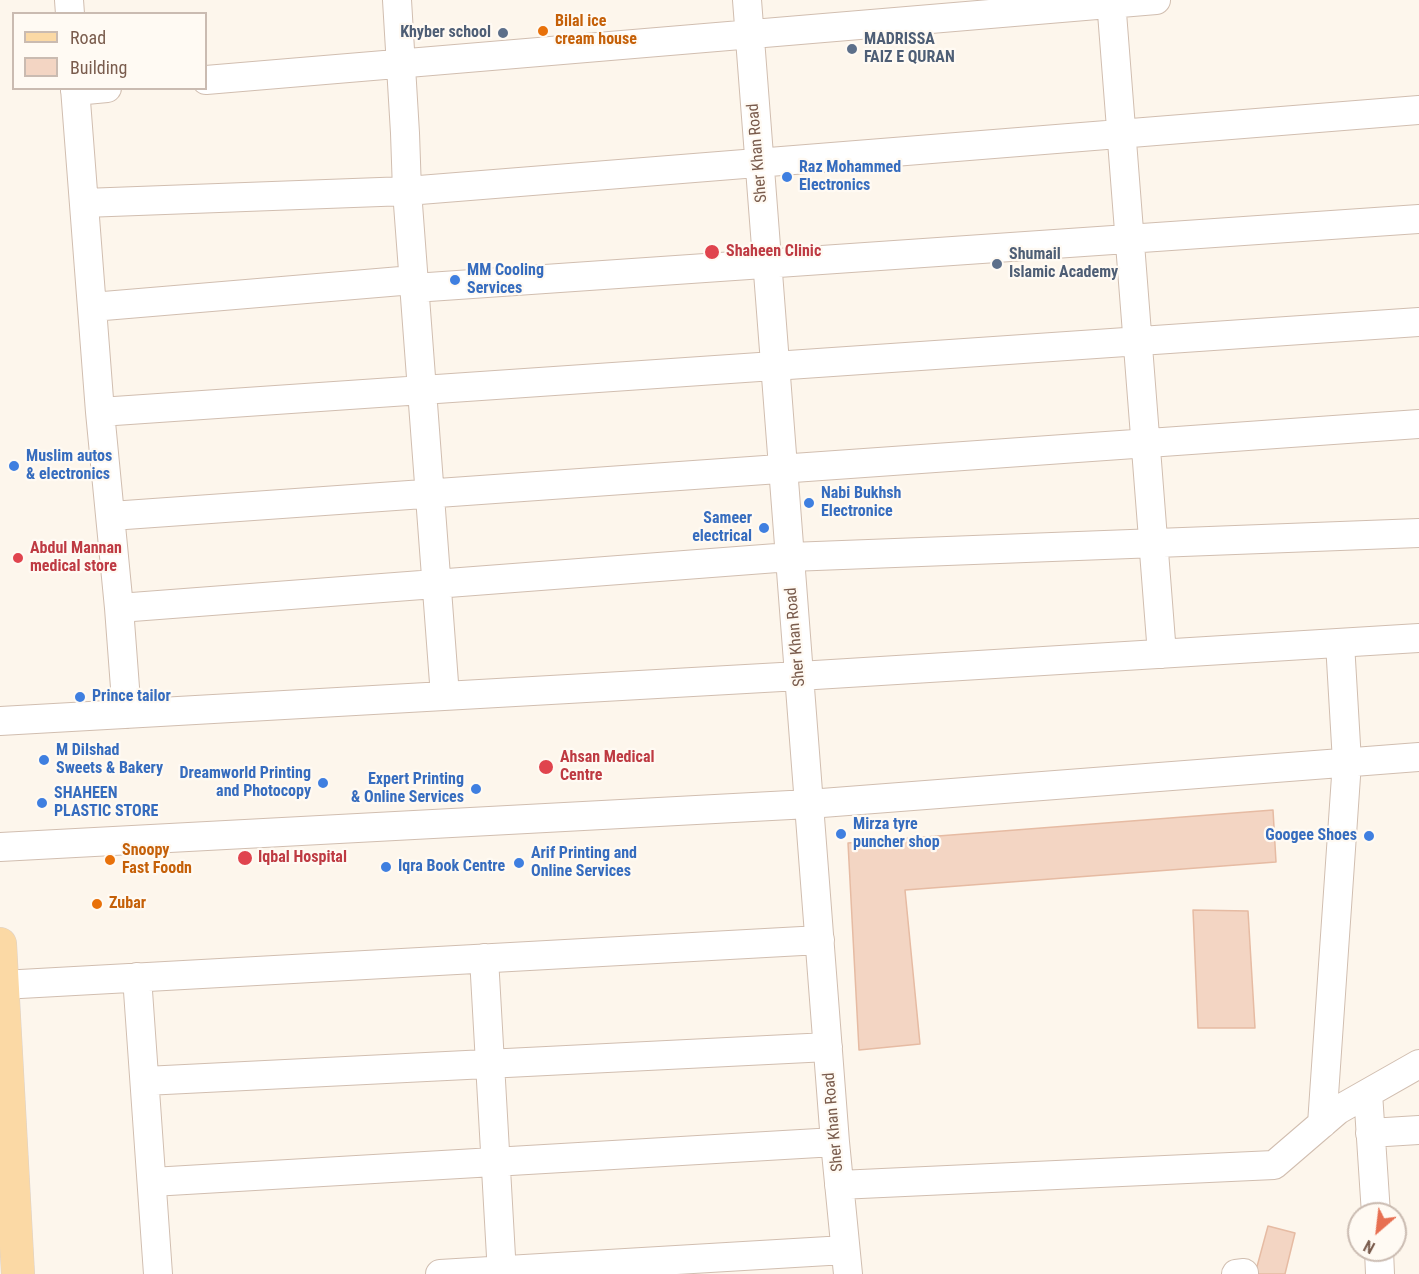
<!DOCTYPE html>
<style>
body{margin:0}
#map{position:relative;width:1419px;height:1274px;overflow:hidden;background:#fdf6ec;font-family:"Roboto Condensed",sans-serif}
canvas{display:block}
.legend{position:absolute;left:12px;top:12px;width:195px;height:78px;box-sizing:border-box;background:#fffaf3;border:2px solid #cabbb1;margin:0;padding:8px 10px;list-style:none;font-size:18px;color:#7a5c4d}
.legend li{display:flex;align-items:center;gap:12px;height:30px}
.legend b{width:30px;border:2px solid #cabbb1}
.north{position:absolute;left:1347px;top:1202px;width:60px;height:60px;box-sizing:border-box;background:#fffaf3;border:2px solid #cabbb1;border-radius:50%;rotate:208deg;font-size:16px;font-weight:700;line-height:24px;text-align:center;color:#7a5c4d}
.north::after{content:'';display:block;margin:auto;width:21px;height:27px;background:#e76f51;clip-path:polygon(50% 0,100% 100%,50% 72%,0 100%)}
</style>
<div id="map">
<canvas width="1419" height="1274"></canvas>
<ul class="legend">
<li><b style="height:8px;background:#fbd9a5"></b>Road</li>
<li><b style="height:16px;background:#f3d5c3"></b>Building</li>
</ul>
<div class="north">N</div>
</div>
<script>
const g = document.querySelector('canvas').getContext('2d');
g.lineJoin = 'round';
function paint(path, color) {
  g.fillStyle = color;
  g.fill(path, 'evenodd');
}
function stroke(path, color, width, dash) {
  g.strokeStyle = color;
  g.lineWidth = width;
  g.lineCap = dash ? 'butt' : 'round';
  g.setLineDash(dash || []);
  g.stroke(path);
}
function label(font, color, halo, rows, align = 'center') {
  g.font = font + ' "Roboto Condensed",sans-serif';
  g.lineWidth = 4.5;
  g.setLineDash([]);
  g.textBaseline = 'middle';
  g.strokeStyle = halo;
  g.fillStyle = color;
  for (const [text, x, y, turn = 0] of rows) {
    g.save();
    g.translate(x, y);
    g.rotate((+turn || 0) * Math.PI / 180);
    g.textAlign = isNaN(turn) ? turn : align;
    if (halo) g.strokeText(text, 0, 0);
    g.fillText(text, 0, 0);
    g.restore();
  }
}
const building = new Path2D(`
 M1273,810L1276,862L905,890L920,1044L859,1050L848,843Z
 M1193,910L1248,911L1255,1028H1198Z
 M1268,1226L1295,1233L1285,1274H1255Z`);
paint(building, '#f3d5c3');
stroke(building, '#e6bba3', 1.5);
const minor = new Path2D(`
 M69,0L70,14
 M397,0L405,133L407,191L445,696
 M747,0L835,1142L848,1274
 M1111,0L1162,654
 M206,80L1156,0
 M75,88L100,412L119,608L127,714
 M75,91L107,88
 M84,203L407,191L1419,110
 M414,288L1419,219
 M92,307L413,280
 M100,412L1419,322
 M111,516L1419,424
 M119,608L790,557L1419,533
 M0,721L799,676L1419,638
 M0,847L809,804L1419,757
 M484,958L502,1274
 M137,977L158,1274
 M2,985L820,940
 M145,1081L828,1047
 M1368,1093L1376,1214
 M1322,1124L1347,762L1340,643
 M1370,1133L1419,1130
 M152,1182L835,1142
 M839,1185L1274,1165L1338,1110L1419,1064
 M1379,1250L1380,1274
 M440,1274L845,1250
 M1236,1274L1244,1273`);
const major = new Path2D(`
 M0,944L18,1274`);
stroke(minor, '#d1beb0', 30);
stroke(major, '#dad1cd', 34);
stroke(minor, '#fff', 28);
stroke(major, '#fbd9a5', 33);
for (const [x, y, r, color] of [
 [543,31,6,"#e8710a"],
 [503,33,6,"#5c6f8a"],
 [852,49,6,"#5c6f8a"],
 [787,177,6,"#3f7fe0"],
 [712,252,8,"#e0444e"],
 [997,264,6,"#5c6f8a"],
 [455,280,6,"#3f7fe0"],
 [14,466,6,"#3f7fe0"],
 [809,503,6,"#3f7fe0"],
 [764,528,6,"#3f7fe0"],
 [18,558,6,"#e0444e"],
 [80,697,6,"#3f7fe0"],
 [44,760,6,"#3f7fe0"],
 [546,767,8,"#e0444e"],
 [323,783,6,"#3f7fe0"],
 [476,789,6,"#3f7fe0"],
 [42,803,6,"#3f7fe0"],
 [841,834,6,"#3f7fe0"],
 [1369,836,6,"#3f7fe0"],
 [245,858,8,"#e0444e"],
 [110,860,6,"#e8710a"],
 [519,863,6,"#3f7fe0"],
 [386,867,6,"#3f7fe0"],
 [97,904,6,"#e8710a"]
]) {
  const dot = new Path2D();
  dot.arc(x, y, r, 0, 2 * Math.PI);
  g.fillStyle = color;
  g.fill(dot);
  stroke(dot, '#fffaf3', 2);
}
label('bold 16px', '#c56008', '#fffaf3', [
 ["Bilal ice",555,22],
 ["cream house",555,40],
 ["Snoopy",122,851],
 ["Fast Foodn",122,869],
 ["Zubar",109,904]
], 'left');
label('bold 16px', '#4e5e75', '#fffaf3', [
 ["Khyber school",491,33,"right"],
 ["MADRISSA",864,40],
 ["FAIZ E QURAN",864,58],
 ["Shumail",1009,255],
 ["Islamic Academy",1009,273]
], 'left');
label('16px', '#7a5c4d', '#fffaf3', [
 ["Sher Khan Road",758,153,-95],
 ["Sher Khan Road",796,637,-95],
 ["Sher Khan Road",834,1122,-95]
]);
label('bold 16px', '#366cbe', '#fffaf3', [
 ["Raz Mohammed",799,168],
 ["Electronics",799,186],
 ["MM Cooling",467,271],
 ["Services",467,289],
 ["Muslim autos",26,457],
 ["& electronics",26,475],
 ["Nabi Bukhsh",821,494],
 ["Electronice",821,512],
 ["Sameer",752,519,"right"],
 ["electrical",752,537,"right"],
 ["Prince tailor",92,697],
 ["M Dilshad",56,751],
 ["Sweets & Bakery",56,769],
 ["Dreamworld Printing",311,774,"right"],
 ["and Photocopy",311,792,"right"],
 ["Expert Printing",464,780,"right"],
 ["& Online Services",464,798,"right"],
 ["SHAHEEN",54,794],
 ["PLASTIC STORE",54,812],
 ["Mirza tyre",853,825],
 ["puncher shop",853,843],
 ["Googee Shoes",1357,836,"right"],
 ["Arif Printing and",531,854],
 ["Online Services",531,872],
 ["Iqra Book Centre",398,867]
], 'left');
label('bold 16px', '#be3a42', '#fffaf3', [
 ["Shaheen Clinic",726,252],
 ["Abdul Mannan",30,549],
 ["medical store",30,567],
 ["Ahsan Medical",560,758],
 ["Centre",560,776],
 ["Iqbal Hospital",258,858]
], 'left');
</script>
